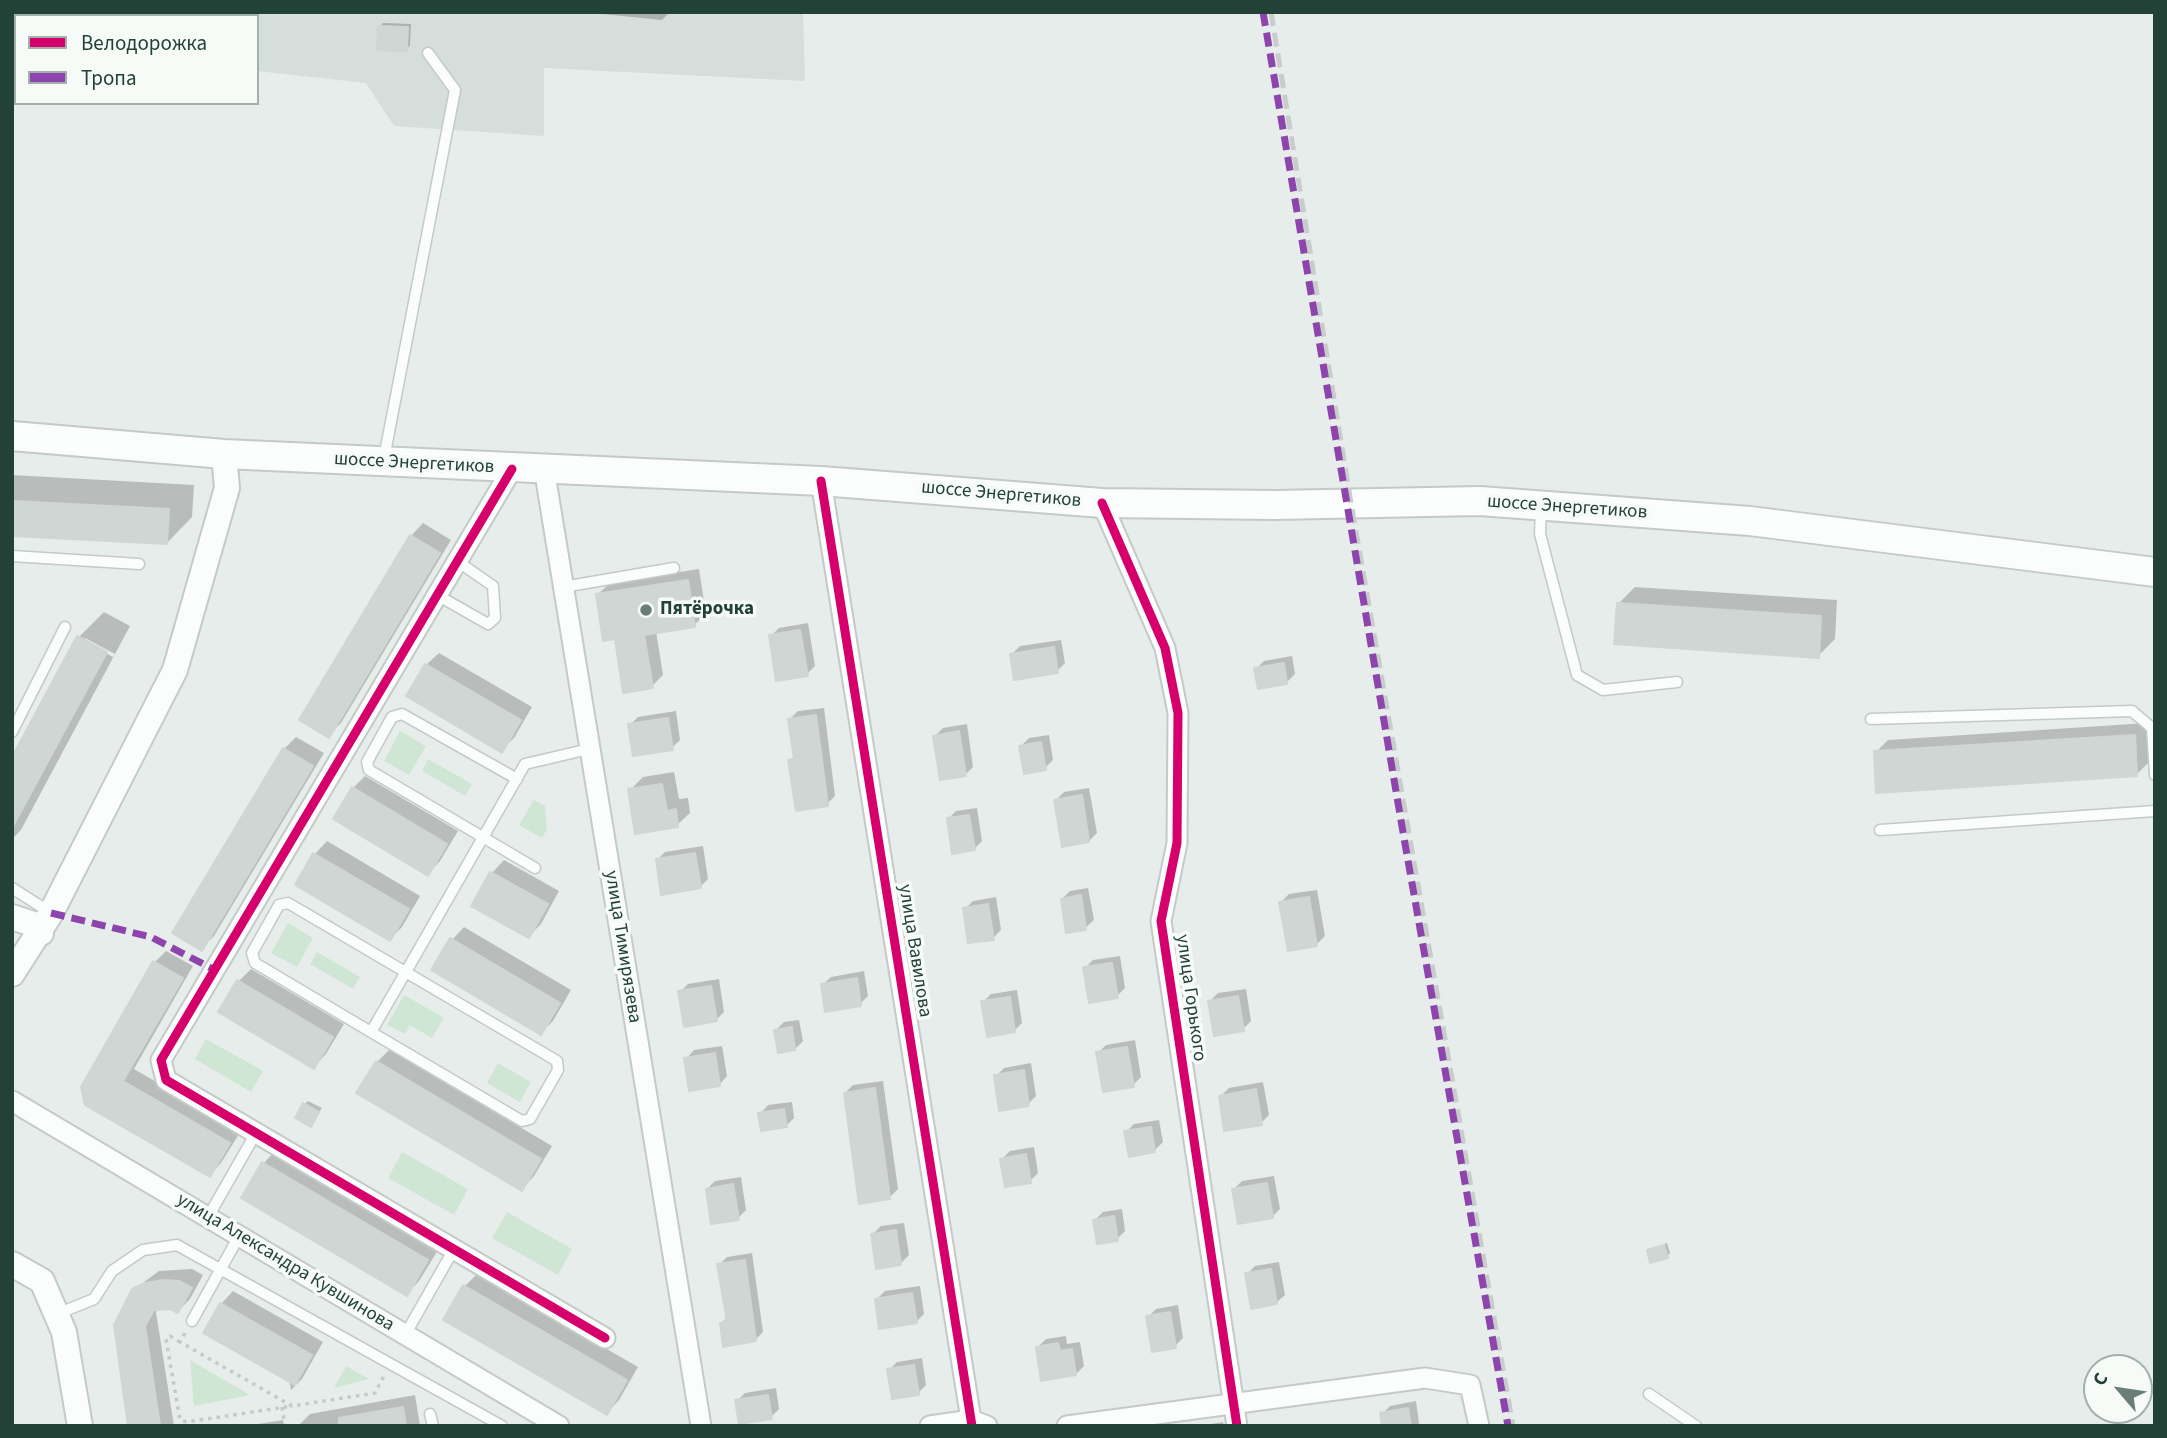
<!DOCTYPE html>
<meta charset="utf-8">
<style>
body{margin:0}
#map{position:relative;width:2167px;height:1438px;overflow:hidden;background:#e7edea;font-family:"Source Sans 3",sans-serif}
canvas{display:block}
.frame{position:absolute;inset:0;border:14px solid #234237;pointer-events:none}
.legend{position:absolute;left:14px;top:14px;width:245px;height:91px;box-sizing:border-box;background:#f6fbf8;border:2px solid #a2b1ab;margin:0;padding:9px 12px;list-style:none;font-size:21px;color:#234237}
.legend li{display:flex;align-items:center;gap:14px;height:35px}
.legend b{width:35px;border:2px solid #a2b1ab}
.north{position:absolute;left:2083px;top:1354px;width:70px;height:70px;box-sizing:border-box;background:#f6fbf8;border:2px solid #a2b1ab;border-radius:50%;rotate:299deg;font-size:19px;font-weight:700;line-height:28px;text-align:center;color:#234237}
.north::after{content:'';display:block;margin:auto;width:24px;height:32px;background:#687e76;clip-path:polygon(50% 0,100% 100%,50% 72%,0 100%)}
</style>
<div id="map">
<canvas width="2167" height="1438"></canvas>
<div class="frame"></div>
<ul class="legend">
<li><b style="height:9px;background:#d6006c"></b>Велодорожка</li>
<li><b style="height:9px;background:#8e44ad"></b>Тропа</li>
</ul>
<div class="north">С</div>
</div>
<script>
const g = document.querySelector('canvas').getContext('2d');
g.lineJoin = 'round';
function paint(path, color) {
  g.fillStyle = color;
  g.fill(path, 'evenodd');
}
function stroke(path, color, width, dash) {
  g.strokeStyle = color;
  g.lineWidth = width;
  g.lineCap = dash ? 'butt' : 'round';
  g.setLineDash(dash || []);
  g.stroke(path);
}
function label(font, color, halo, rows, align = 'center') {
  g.font = font + ' "Source Sans 3",sans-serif';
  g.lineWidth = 7;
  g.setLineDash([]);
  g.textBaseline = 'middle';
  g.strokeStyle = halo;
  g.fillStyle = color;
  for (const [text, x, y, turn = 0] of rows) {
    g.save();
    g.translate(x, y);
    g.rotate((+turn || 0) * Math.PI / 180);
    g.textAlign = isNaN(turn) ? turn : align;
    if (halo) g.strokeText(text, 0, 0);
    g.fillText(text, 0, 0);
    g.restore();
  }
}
paint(new Path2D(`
 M12,12H803L805,81L544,68V136L394,126L366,83L257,71V16H16V23L12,21Z`), '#d5deda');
paint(new Path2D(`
 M400,731L426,746L409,775L384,761Z
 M428,759L472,784L465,796L422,771Z
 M534,800L545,806L547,829L542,838L519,825Z
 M288,923L313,938L297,967L271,953Z
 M317,952L360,977L353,989L310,964Z
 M404,995L444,1018L432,1038L410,1025L405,1034L387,1025Z
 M206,1039L263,1071L251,1092L195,1059Z
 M498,1063L531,1082L520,1102L487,1083Z
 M402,1152L468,1189L454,1215L388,1178Z
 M507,1212L572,1249L558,1275L492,1238Z
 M190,1360L250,1395L194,1406Z
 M346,1366L369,1379L334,1388Z`), '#d0e6d5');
paint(new Path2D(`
 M583,12H670L662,20Z
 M383,23L411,24L410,45L407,49L380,27Z
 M12,475L194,485L192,517L167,543L12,534Z
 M423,523L451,540L341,723L328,736L411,536Z
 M699,569L706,614L694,625L656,631L663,675L652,686L616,637L598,594L610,583Z
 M1635,587L1837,600L1835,639L1818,656L1618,604Z
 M104,612L130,626L21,830L12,839V761L79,637ZM85,638L115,654L113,657L85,642Z
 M808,623L815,666L807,674L771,636L779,628Z
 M1061,640L1065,663L1057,671L1012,654L1020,646Z
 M439,653L532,707L514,738L501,750L426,665Z
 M1292,656L1295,674L1287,682L1256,669L1264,661Z
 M824,708L835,796L827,804L790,761L795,756L790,719L798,711Z
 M676,711L680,740L672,748L630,725L638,717Z
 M2147,723L2149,762L2137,774L1876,752L1888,740Z
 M967,724L973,767L965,775L935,736L943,728Z
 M1049,735L1053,760L1045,768L1021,746L1029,738Z
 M296,737L324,753L214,936L201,949L284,749Z
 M674,772L679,799L688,798L690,813L677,825L630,790L643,777Z
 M365,776L458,831L440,861L428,874L353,788Z
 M1089,788L1097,833L1089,841L1056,800L1064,792Z
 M977,808L982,841L974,849L948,819L956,811Z
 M327,841L420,896L402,927L390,939L297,884L315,854Z
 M703,846L708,879L700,887L657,860L665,852Z
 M504,860L559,891L541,924L529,936L474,905L492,873Z
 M1088,888L1094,920L1085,928L1062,899L1070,891Z
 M1317,890L1325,936L1317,944L1281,902L1289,894Z
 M996,897L1001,930L993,938L965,909L973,901Z
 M464,927L571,990L553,1021L541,1033L452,940Z
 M166,951L193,966L134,1069L241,1131L221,1163L210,1175L82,1087L154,963Z
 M1120,956L1125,988L1117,996L1085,968L1093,960Z
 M251,969L344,1024L326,1054L314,1067L239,981Z
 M864,971L868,996L860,1004L822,985L831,977Z
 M719,979L724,1012L716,1020L680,992L688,984Z
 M1246,989L1251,1021L1243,1029L1210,1001L1218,993Z
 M1017,990L1022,1023L1014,1031L983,1002L991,994Z
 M799,1020L803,1041L795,1049L776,1030L784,1022Z
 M1135,1040L1141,1077L1133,1085L1098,1053L1106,1045Z
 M722,1046L727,1076L719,1085L686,1059L694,1050Z
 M389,1050L552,1146L534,1176L522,1189L377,1062Z
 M1031,1063L1036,1096L1028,1104L996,1076L1004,1068Z
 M883,1081L898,1189L890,1197L845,1093L853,1085Z
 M1263,1082L1269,1115L1261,1123L1221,1096L1229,1088Z
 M308,1101L322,1108L311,1125L305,1104Z
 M792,1102L794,1118L786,1126L760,1114L768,1105Z
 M1159,1120L1163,1142L1155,1150L1126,1132L1134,1124Z
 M1034,1147L1038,1173L1030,1181L1002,1159L1010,1151Z
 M275,1151L440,1247L419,1281L407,1294L263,1164Z
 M1274,1176L1280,1209L1272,1217L1234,1189L1242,1181Z
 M741,1177L746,1210L738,1218L707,1189L715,1181Z
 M1122,1209L1125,1231L1117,1239L1095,1220L1103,1212Z
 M904,1223L909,1255L901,1263L873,1234L881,1226Z
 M1667,1243L1670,1253L1667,1257L1649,1251Z
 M752,1253L763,1332L755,1340L721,1323L728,1317L719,1265L727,1257Z
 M1279,1262L1285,1295L1276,1303L1247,1274L1255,1266Z
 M192,1269L203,1275L190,1299L178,1311L170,1307L159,1308L156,1312L174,1426H130L133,1290L159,1271Z
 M477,1274L638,1367L619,1400L607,1413L465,1286Z
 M920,1286L924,1314L916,1322L877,1299L885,1291Z
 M233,1291L323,1342L302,1379L291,1390L288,1373L221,1304Z
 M1178,1305L1183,1338L1175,1346L1148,1317L1156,1309Z
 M1066,1336L1067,1344L1080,1342L1084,1366L1076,1374L1038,1347L1046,1339Z
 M922,1358L926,1385L918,1393L889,1370L897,1362Z
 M776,1388L779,1409L771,1417L737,1401L745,1393Z
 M415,1395L420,1426H298L310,1414Z
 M1416,1401L1419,1423L1416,1426H1384L1382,1414L1390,1406Z
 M283,1420L284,1426H245Z
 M1223,1422L1224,1426H1198Z`), '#0003');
const building = new Path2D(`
 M378,26L408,27L407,51L377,50Z
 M12,501L169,509L167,544L12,536Z
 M410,535L440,553L329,738L299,720Z
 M688,580L695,627L644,635L653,688L623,693L615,639L603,641L596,594Z
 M1617,603L1821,616L1819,658L1614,644Z
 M800,630L808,676L776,681L769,635Z
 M77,636L107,652L12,828V757Z
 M1054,647L1058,673L1014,680L1010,654Z
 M1284,663L1287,684L1258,689L1254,668Z
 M425,664L521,720L502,753L406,696Z
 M816,715L828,806L796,811L788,760L794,759L788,719Z
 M668,718L673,750L633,756L628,724Z
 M959,731L966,776L940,780L933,736Z
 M2135,735L2137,776L1876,793L1874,751Z
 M1041,742L1046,770L1024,774L1019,746Z
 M283,748L313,766L202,951L172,933Z
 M662,784L667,811L676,809L678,827L635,834L628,789Z
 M352,787L447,844L428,876L333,819Z
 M1082,795L1089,842L1062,847L1054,800Z
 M969,815L975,850L952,854L947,818Z
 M313,853L409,909L390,941L295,885Z
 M695,853L701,888L661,895L656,859Z
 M490,872L548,904L529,938L471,906Z
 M1081,895L1086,930L1066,933L1061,899Z
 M1309,897L1317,946L1288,951L1279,902Z
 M988,904L994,940L968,943L963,908Z
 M450,938L560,1003L541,1035L431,970Z
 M153,961L183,978L123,1081L230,1143L210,1177L85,1105L81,1087Z
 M1112,963L1118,998L1089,1003L1083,967Z
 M857,978L861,1006L825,1012L821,984Z
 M237,980L333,1037L314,1069L218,1012Z
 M711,986L717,1021L684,1027L678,991Z
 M1238,996L1244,1031L1214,1036L1208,1001Z
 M1010,997L1015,1032L987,1037L981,1001Z
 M792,1027L795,1050L778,1053L774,1030Z
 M1127,1047L1134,1087L1103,1092L1096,1052Z
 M715,1053L720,1086L689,1091L684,1058Z
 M376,1061L541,1159L522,1191L356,1093Z
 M1024,1070L1029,1106L999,1111L994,1075Z
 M875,1088L890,1199L859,1204L844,1093Z
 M1256,1089L1262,1125L1224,1131L1219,1096Z
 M303,1103L319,1112L311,1127L295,1118Z
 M784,1109L787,1127L761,1131L758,1113Z
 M1151,1127L1155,1152L1129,1157L1124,1131Z
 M1026,1154L1031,1183L1005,1187L1000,1159Z
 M262,1162L428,1260L407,1296L241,1198Z
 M1267,1183L1273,1218L1238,1224L1232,1189Z
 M733,1184L739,1220L711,1224L706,1189Z
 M1114,1216L1118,1241L1097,1244L1093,1220Z
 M896,1230L901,1265L876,1269L871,1234Z
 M1664,1245L1668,1258L1650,1263L1647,1250Z
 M745,1260L756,1341L723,1347L720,1323L727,1321L717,1264Z
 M1271,1269L1277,1304L1251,1309L1245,1273Z
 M164,1280L179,1281L192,1288L178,1313L170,1309L154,1310L145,1326L160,1426H128L114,1325L132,1289L145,1283Z
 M463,1285L627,1380L607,1415L443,1320Z
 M912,1293L917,1323L879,1329L875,1299Z
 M220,1303L312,1355L295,1385L203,1333Z
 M1170,1312L1176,1348L1152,1352L1146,1316Z
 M1058,1343L1060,1351L1072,1349L1076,1375L1041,1381L1036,1347Z
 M914,1365L919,1395L892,1399L887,1369Z
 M768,1395L772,1419L739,1424L735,1400Z
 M403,1407L406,1426H339V1418Z
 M1408,1408L1411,1426H1382L1380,1413Z`);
paint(building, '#cfd6d3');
stroke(building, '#d0d6d3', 2);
const service = new Path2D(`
 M384,458L455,90L428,53
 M1541,509L1540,534L1577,675L1603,690L1677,682
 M12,556L139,564
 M563,587L674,568
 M437,595L488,624L495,618L493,586L457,561
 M1871,719L2132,711L2152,728L2155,775
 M12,732L65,627
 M517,779L402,714L392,717L367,762L369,770L535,868
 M1880,830L2155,811
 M12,888L51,913
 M371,1032L522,1121L530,1119L558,1070L557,1061L288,903L279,905L252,953L255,963L371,1032C423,943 474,853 525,764L589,749
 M208,1217L256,1133
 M57,1314L94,1299L112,1271L143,1250L177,1245L502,1426
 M192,1321L239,1236
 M405,1335L454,1249
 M1649,1394L1696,1426
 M430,1414L433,1426`);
const minor = new Path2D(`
 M544,468L701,1426
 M512,469L161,1060L166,1080L605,1338
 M821,481L972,1426
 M1102,503L1165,648L1178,713L1177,843L1161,921L1237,1426
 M12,1101L559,1426
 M930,1426L971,1420L987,1426
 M1067,1426L1425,1378L1470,1385L1479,1426`);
const tertiary = new Path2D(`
 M12,917L33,924L41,933
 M12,974L51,913L175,670L227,488L224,454
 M12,1264L42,1281L64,1332L80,1426`);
const secondary = new Path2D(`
 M12,436L224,454L821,481L1102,503L1274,505L1480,501L1750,521L2155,572`);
stroke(service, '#c4cac7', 13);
stroke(minor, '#c4cac7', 23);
stroke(tertiary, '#c4cac7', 28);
stroke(secondary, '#c3cac7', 32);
stroke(new Path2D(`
 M185,1333L180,1342L292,1406L375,1393L385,1374
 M180,1342L170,1336L166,1339L180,1420L187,1422L292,1406
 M282,1407L285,1426`), '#c2ccc7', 3.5, [3.5, 5]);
stroke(service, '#fbfcfc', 10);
stroke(minor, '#fbfcfc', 19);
stroke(tertiary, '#fbfcfc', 24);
stroke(secondary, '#fbfcfc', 28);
stroke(new Path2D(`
 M1271,12L1351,503L1513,1426`), '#c8cdcb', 5, [14, 7]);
stroke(new Path2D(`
 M1263,12L1404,838L1508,1426
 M51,913L151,937L215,970`), '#8e44ad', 7, [14, 7]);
stroke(new Path2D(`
 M512,469L161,1060L166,1080L605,1338
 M821,481L972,1426
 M1102,503L1165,648L1178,713L1177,843L1161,921L1237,1426`), '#d6006c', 9);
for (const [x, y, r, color] of [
 [646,610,7,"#687e76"]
]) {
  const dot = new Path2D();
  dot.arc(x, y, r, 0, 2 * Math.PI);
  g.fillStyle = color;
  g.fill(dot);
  stroke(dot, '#f6fbf8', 2.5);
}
label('19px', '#234237', '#f6fbf8', [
 ["шоссе Энергетиков",414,464,3],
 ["шоссе Энергетиков",1001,495,5],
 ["шоссе Энергетиков",1567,508,4],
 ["улица Тимирязева",622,947,81],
 ["улица Вавилова",914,951,81],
 ["улица Горького",1190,998,82],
 ["улица Александра Кувшинова",285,1263,31]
]);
label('bold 19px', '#234237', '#f6fbf8', [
 ["Пятёрочка",660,610]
], 'left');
</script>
